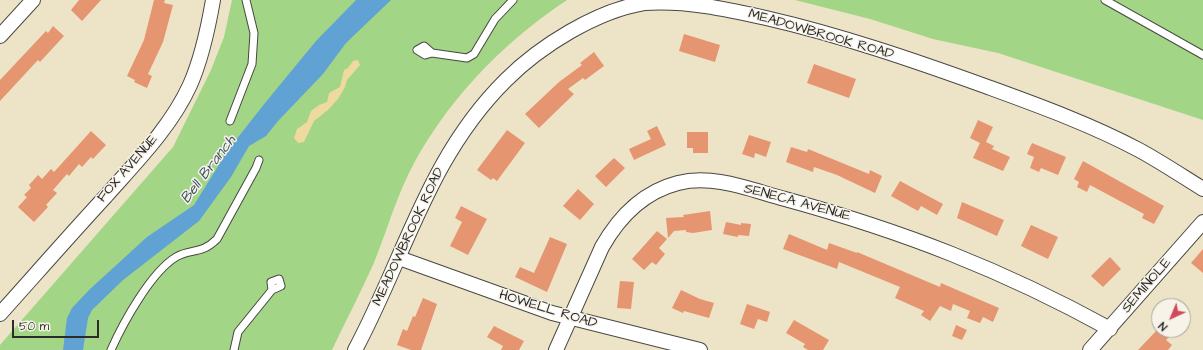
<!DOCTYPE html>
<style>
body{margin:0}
#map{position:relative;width:1203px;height:350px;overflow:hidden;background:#ede4c7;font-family:"Architects Daughter",sans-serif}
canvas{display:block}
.north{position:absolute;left:1151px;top:298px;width:40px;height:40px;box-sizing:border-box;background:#f7f3e8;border:1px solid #a5a39c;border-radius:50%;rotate:224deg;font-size:11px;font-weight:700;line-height:16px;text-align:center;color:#2b2b2b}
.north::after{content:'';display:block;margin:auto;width:14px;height:18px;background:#d1495b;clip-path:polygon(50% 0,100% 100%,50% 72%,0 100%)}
.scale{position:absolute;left:12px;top:320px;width:87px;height:18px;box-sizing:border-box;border:2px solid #2b2b2b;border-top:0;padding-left:5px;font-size:12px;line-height:14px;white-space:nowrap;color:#2b2b2b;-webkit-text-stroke:3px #f7f3e8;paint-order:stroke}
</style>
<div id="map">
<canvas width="1203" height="350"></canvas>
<div class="north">N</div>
<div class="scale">50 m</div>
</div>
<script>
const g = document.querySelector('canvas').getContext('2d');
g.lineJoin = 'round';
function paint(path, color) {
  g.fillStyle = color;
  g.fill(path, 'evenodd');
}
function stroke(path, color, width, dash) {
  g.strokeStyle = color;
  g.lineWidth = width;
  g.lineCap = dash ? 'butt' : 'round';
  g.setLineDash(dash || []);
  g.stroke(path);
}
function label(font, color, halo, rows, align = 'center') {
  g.font = font + ' "Architects Daughter",sans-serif';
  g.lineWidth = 3;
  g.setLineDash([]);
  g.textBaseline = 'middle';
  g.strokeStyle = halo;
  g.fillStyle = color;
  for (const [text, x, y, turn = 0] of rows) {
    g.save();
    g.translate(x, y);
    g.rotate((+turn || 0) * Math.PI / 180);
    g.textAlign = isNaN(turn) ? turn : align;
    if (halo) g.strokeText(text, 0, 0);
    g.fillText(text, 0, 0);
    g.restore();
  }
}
paint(new Path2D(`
 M232,0H567C502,43 443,104 408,175C394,204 385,236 373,265C360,294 345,322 332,350H0V345L173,147L211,70L224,37Z
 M795,0H1203V120L998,53L933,39L870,19Z`), '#a2d585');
paint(new Path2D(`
 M358,60L360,65L347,80L345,87L338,99L328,110L314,121L304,142L298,143L294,138L297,129L307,122L311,111L319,105L327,102L329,93L340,87L344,70L348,68L353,61Z`), '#eeda9e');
paint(new Path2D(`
 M356,0H391L346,43L323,74L278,121L266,136L249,146L231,177L199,221L123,280L92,310L88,318L83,350H63L67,318L72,308L89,290L147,237L194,205L228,150L265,103L316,41Z`), '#61a2d4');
paint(new Path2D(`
 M79,0H101L82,21L71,10Z
 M154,0H165L164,3L173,5L163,42L148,74L152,76L147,88L134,82L135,80L127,76L144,40Z
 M53,26L64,36L40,62L38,60L0,101V80L46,31L48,33Z
 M684,34L720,45L715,62L679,51Z
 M594,52L604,66L585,80L583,78L568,89L574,94L539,128L525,114L559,82L582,65L580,63Z
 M814,64L856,79L849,98L807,83Z
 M978,120L993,127L986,142L994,146L992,149L1010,157L1003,171L973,158L980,143L970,138Z
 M657,126L666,145L634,160L629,149L651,139L647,131Z
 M507,130L525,143L497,181L493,178L491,180L477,170Z
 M91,131L106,145L93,159L91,157L82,167L79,164L69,176L67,174L53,190L57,193L46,205L48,207L34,222L18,207L27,197L24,195L31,188L29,185L38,175L42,179L51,169L54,172Z
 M687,132H708V153H693V148H687Z
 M749,135L771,142L766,157L755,153L754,158L742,154Z
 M1032,143L1066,157L1058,175L1041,168L1039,172L1030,168L1034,157L1027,154Z
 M791,147L807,152L808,149L869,174L870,170L882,176L875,193L837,175L814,167L813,172L786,162Z
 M614,158L625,168L606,187L595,176Z
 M1083,161L1164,206L1154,224L1142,218L1144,214L1090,185L1087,192L1077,187L1079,182L1074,179Z
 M900,181L943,204L937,215L921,206L918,211L891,196Z
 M578,189L594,204L580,220L563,206Z
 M962,202L1004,220L997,236L957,218Z
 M461,206L487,219L468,255L450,246L462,222L455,218Z
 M710,211L712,230L693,233L686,232V230L674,231L668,238L666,218L684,217L683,215Z
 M726,222L741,225V223L751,224L749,236L738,235V237L723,234Z
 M1031,225L1058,237L1048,259L1021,246Z
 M657,231L667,239L659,248L665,254L656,265L652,262L644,270L632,259Z
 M789,234L827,250L829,243L857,253V252L940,287L941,283L999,308L993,322L983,317L980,323L967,318L970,311L953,304L951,311L940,306L930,321L921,315L924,311L895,298L900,287L839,262L837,269L783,249Z
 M550,237L567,244L547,292L515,277L520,267L534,273Z
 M1203,249V273L1191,263Z
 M1110,257L1121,269L1103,287L1091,276Z
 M620,281L634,282L631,309L617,308Z
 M681,290L700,299L714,303L709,318L684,311L683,313L672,308Z
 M423,298L437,304L421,350H411L397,345L403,329L407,331L413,316L415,317Z
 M747,304L770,312L767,322L758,319L754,329L740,324Z
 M794,320L829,340L823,350H808L803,347L805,344L786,333Z
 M956,325L967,330L962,340L952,336Z
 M494,326L524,341L519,350H501L503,346L487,337Z
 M1157,330H1176L1166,340L1172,345L1168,350H1138Z`), '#e59570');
const lane = new Path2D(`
 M1105,0L1203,55
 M432,53L424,46L417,50L425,55L432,53L467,58L474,54L495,19L513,0
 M230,121L252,64L254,33L246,0
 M111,350C123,323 151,272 176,257C191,248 201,255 217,239L256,168L259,160
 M234,350L238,332L272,290L281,286L279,279L271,282L272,290`);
const street = new Path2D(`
 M0,36L33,0
 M399,258L552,313L700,350
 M0,314C35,275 70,235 106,196C136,162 171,127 190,85C202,58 208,29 213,0
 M355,350C405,257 428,157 506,80C540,46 596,11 644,3C685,0 726,9 766,18C840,35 913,60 985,86C1037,105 1090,124 1139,150C1161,162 1182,176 1203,189
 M556,350L602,247C619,217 643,192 678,183C714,174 751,190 785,199C902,231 1003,270 1110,329
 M1090,350L1203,222`);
stroke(lane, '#484742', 9);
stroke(street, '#484742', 16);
stroke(lane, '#fff', 7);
stroke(street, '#fff', 14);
label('14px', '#2b2b2b', '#f7f3e8', [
 ["MEADOWBROOK ROAD",821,35,16],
 ["FOX AVENUE",128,169,-49],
 ["SENECA AVENUE",797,203,15],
 ["MEADOWBROOK ROAD",409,237,-65],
 ["SEMINOLE",1147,286,-49],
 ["HOWELL ROAD",548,310,17]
]);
label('italic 15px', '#3e5566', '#f7f3e8', [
 ["Bell Branch",209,170,-53]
]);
</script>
